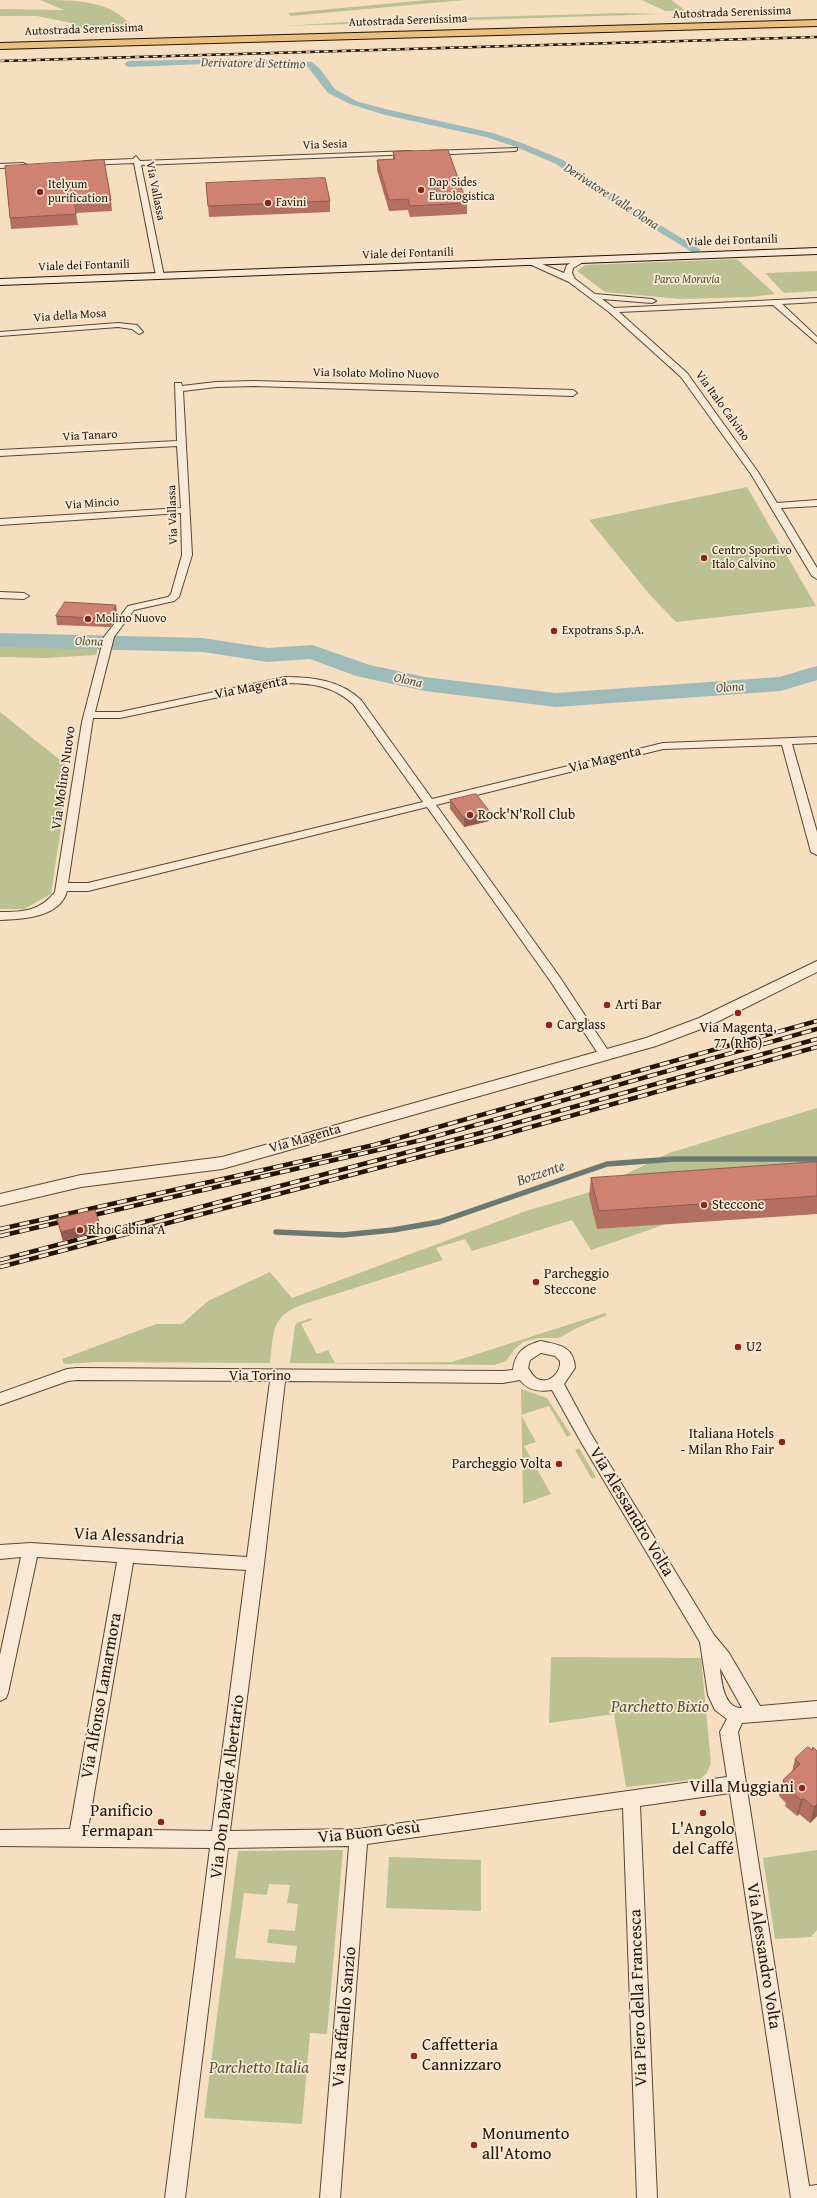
<!DOCTYPE html>
<meta charset="utf-8">
<style>
body{margin:0}
canvas{display:block;background:#f5dfc0}
</style>
<canvas width="817" height="2198"></canvas>
<script>
const g = document.querySelector('canvas').getContext('2d');
g.lineJoin = 'round';
function paint(path, color) {
  g.fillStyle = color;
  g.fill(path, 'evenodd');
}
function stroke(path, color, width, dash) {
  g.strokeStyle = color;
  g.lineWidth = width;
  g.lineCap = dash ? 'butt' : 'round';
  g.setLineDash(dash || []);
  g.stroke(path);
}
function label(font, color, halo, rows, align = 'center') {
  g.font = font + ' "Gentium Book Plus",serif';
  g.lineWidth = 3.5;
  g.setLineDash([]);
  g.textBaseline = 'middle';
  g.strokeStyle = halo;
  g.fillStyle = color;
  for (const [text, x, y, turn = 0] of rows) {
    g.save();
    g.translate(x, y);
    g.rotate((+turn || 0) * Math.PI / 180);
    g.textAlign = isNaN(turn) ? turn : align;
    if (halo) g.strokeText(text, 0, 0);
    g.fillText(text, 0, 0);
    g.restore();
  }
}
paint(new Path2D(`
 M40,0C73,0 113,0 132,27L80,29L71,23L37,16H0V9L64,10Z
 M427,0H465L291,16L288,13Z
 M642,0H671L686,11H665Z
 M624,13L662,14L284,26L376,20Z
 M737,259L775,294L750,297L681,299L605,292L577,271L585,265Z
 M817,271V291L784,293L765,273Z
 M747,487L816,606L676,622L650,595L589,520Z
 M0,646L98,647L96,655L46,658L0,657Z
 M0,712L70,768L51,894L24,909H0Z
 M817,1108V1180L590,1196L597,1229L666,1224L591,1250L572,1220L472,1251L465,1239L436,1248L443,1260L304,1304C270,1316 274,1332 270,1363L95,1362L64,1364L62,1359L156,1324H182L208,1301L270,1272L292,1298L526,1211L587,1193L669,1153Z
 M605,1313L607,1315L579,1327L559,1338H538L523,1342L514,1350L506,1361L495,1365L290,1363L295,1326L297,1323L311,1318L312,1320L301,1324L317,1354L328,1350L335,1363L452,1362Z
 M521,1389L547,1398L571,1435L567,1437L549,1406L521,1415L536,1442L524,1446L551,1494L523,1504Z
 M579,1448L596,1477L592,1479L575,1450Z
 M551,1657L701,1658L711,1763L706,1774L700,1779L626,1787L614,1714L549,1723Z
 M343,1850L327,2034L310,2033L302,2124L204,2118L238,1851ZM269,1884L290,1885L287,1903L298,1904L295,1931L269,1929L267,1943L297,1946L295,1963L235,1958L244,1893L267,1895Z
 M817,1850V1930L811,1937L775,1939L763,1858Z
 M389,1857L481,1860V1911L386,1908Z`), '#bcc192');
stroke(new Path2D(`
 M276,1232L343,1235L393,1230L439,1222L607,1164L674,1159H817`), '#6c7970', 5.5);
paint(new Path2D(`
 M92,24H98L102,28L95,30L91,26Z
 M229,59L312,62L320,69L335,89L356,101L385,109L493,133L522,143L563,160L642,214L701,250L696,253L692,252L636,218L556,164L516,147L486,137L385,115L350,104L328,93L307,66L229,63L128,67L124,64L128,61Z`), '#9ebbb9');
paint(new Path2D(`
 M0,633L203,638L268,648L312,645L370,665L425,677L556,693L779,677L817,666V680L781,691L556,707L425,691L356,676L310,659L268,662L203,652L0,647Z`), '#9ebbb9');
const minor = new Path2D(`
 M517,148V150L515,151L431,155L428,153L431,151Z
 M411,151L414,153L413,154L141,165L164,276L160,278L156,276L134,163L86,165L82,163L86,161L133,159L136,156L140,161Z
 M0,164L23,163L27,165L23,167L0,168Z
 M580,258L587,260L573,268L572,273L575,279L595,294L652,299L656,301L652,303L602,299L614,308L817,298V302L782,304L817,337V343L773,305L619,312L687,373L758,472L777,503L817,500V506L781,508L817,568V579L812,576L751,474L681,377L609,312L569,282L525,262L532,260L564,273L567,265Z
 M118,323L137,325L143,332L139,334L132,329L118,327L0,336V332Z
 M254,381L573,390L577,393L573,396L254,386L216,387L183,391L192,555L179,597L174,601L134,610L114,637L95,712H120L285,677C312,677 340,680 361,700L432,799L663,743L817,737V743L792,744L817,832V855L811,852L782,745L663,749L436,805L559,976L609,1052L611,1055L609,1058H601L551,982L427,807L88,891H67C60,918 22,919 0,920V912C23,912 40,911 55,892L82,722L104,637L128,606L168,597L171,594L182,555L181,513L0,525V519L181,508L177,446L0,456V450L177,441L175,383H181L182,386L216,382ZM285,683C311,683 334,686 353,704L423,802L88,883H68L93,718H120Z
 M0,592L24,593L29,596L24,599L0,598Z
 M541,1341C559,1345 574,1346 575,1368L564,1384L591,1434L714,1635L729,1653L760,1706L817,1701V1717L742,1723L738,1732L809,2186L817,2185V2198H791L730,1793L640,1806L657,2198H637L623,1808L367,1844L340,2198H320L349,1846L228,1848L185,2198H165L210,1848L0,1846V1830L70,1829L117,1562L37,1557L8,1693L6,1698L0,1701V1655L21,1557L0,1559V1545L31,1543L247,1557L270,1381L77,1380L68,1381L0,1405V1393L67,1369L77,1368L503,1371L513,1370C515,1352 525,1345 541,1341ZM541,1353L555,1356L560,1361C561,1373 548,1386 536,1378C533,1376 530,1371 528,1368L530,1360ZM520,1380C528,1391 540,1392 552,1390L581,1442L700,1642L708,1695L715,1710L727,1719L720,1732L727,1777L359,1829L230,1831L264,1564L285,1381L503,1383ZM133,1563L246,1570L212,1831L88,1829ZM720,1668L742,1708C724,1709 721,1681 720,1668Z`);
const tertiary = new Path2D(`
 M817,961V972L709,1026L656,1046L222,1169L81,1187L0,1206V1194L81,1175L222,1157L646,1038L699,1018Z`);
const secondary = new Path2D(`
 M817,248V254L0,285V279Z`);
const motorway = new Path2D(`
 M817,20V26L0,49V43Z`);
stroke(minor, '#574832', 2);
stroke(tertiary, '#574832', 2);
stroke(secondary, '#221503', 2);
stroke(motorway, '#221503', 2);
paint(minor, '#f8ead6');
paint(tertiary, '#f8ead6');
paint(secondary, '#f8ead6');
paint(motorway, '#eac080');
const railFar1 = new Path2D(`
 M0,61L817,37`);
const rail = new Path2D(`
 M85,1217L426,1139L817,1029
 M0,1229L374,1145L817,1021
 M0,1236L69,1220
 M0,1260L484,1132L817,1039
 M0,1267L488,1139L817,1047`);
stroke(railFar1, '#221503', 2.5);
stroke(rail, '#221503', 4.5);
stroke(railFar1, '#f8ead6', 1.5, [4.5]);
stroke(rail, '#f8ead6', 3, [10]);
paint(new Path2D(`
 M393,152L467,203V214L410,217L408,210L389,211L377,170V160L393,159Z
 M5,166L111,200L112,211L76,213L78,225L11,229Z
 M207,193L330,201V212L209,217Z
 M117,614L110,627L57,625L56,616Z
 M450,800L489,821L464,827L450,809Z
 M817,1162V1214L597,1229L589,1196L591,1178Z
 M57,1219L99,1222L100,1231L63,1241L59,1228Z
 M812,1750L817,1751V1816L810,1823L799,1814L797,1816L785,1806L786,1803L779,1796L783,1780L792,1772L795,1759Z`), '#b26f62');
paint(new Path2D(`
 M116,605L117,614L110,627L109,619Z
 M490,812L489,821L464,827V818Z
 M99,1222L100,1231L63,1241L61,1232Z
 M803,1798L799,1814L797,1816L801,1800Z
 M817,1804V1816L810,1823L814,1807Z`), '#915a50');
const building = new Path2D(`
 M448,150L467,203L410,206L408,199L389,200L377,160L395,159L393,152Z
 M104,160L111,200L75,203L76,214L10,218L5,166Z
 M325,178L330,201L208,206L206,183Z
 M65,602L116,605L109,619L56,616Z
 M476,794L490,812L464,818L450,800Z
 M817,1162V1196L599,1211L591,1178Z
 M95,1210L99,1222L61,1232L57,1219Z
 M808,1747L812,1750L813,1747L817,1751V1804L814,1807L803,1798L801,1800L789,1789L791,1787L783,1780L800,1764L795,1759Z`);
paint(building, '#cf8172');
stroke(building, '#915a50', 1);
for (const [x, y, r, color] of [
 [421,190,4,"#8f2418"],
 [40,192,4,"#8f2418"],
 [268,203,4,"#8f2418"],
 [704,558,4,"#8f2418"],
 [88,619,4,"#8f2418"],
 [554,631,4,"#8f2418"],
 [470,815,4,"#8f2418"],
 [607,1005,4,"#8f2418"],
 [738,1013,4,"#8f2418"],
 [549,1025,4,"#8f2418"],
 [704,1205,4,"#8f2418"],
 [80,1230,4,"#8f2418"],
 [536,1282,4,"#8f2418"],
 [738,1347,4,"#8f2418"],
 [782,1442,4,"#8f2418"],
 [559,1464,4,"#8f2418"],
 [802,1788,4,"#8f2418"],
 [703,1813,4,"#8f2418"],
 [161,1822,4,"#8f2418"],
 [414,2056,4,"#8f2418"],
 [474,2145,4,"#8f2418"]
]) {
  const dot = new Path2D();
  dot.arc(x, y, r, 0, 2 * Math.PI);
  g.fillStyle = color;
  g.fill(dot);
  stroke(dot, '#f8ead6', 1.5);
}
label('12px', '#221503', '#f8ead6', [
 ["Autostrada Serenissima",732,13,-2],
 ["Autostrada Serenissima",408,21,-2],
 ["Autostrada Serenissima",84,30,-2],
 ["Via Sesia",325,145,-2],
 ["Via Vallassa",155,191,79],
 ["Viale dei Fontanili",732,241,-2],
 ["Viale dei Fontanili",408,254,-2],
 ["Viale dei Fontanili",84,266,-2],
 ["Via della Mosa",70,316,-4],
 ["Via Isolato Molino Nuovo",376,374,1],
 ["Via Italo Calvino",722,406,54],
 ["Via Tanaro",90,436,-3],
 ["Via Mincio",92,504,-4],
 ["Via Vallassa",173,515,-92]
]);
label('12px', '#221503', '#f8ead6', [
 ["Dap Sides",429,183],
 ["Eurologistica",429,197],
 ["Itelyum",48,185],
 ["purification",48,199],
 ["Favini",276,203],
 ["Centro Sportivo",712,551],
 ["Italo Calvino",712,565],
 ["Molino Nuovo",96,619],
 ["Expotrans S.p.A.",562,631]
], 'left');
label('italic 12px', '#585135', '#f8ead6', [
 ["Parco Moravia",687,280]
]);
label('italic 13px', '#4d4f43', '#f8ead6', [
 ["Derivatore di Settimo",253,64,1],
 ["Derivatore Valle Olona",611,197,33],
 ["Olona",89,642,1],
 ["Olona",408,681,12],
 ["Olona",730,688,-4]
]);
label('14px', '#221503', '#f8ead6', [
 ["Via Magenta",251,688,-11],
 ["Via Magenta",605,760,-14],
 ["Via Molino Nuovo",64,778,-82],
 ["Via Magenta",305,1139,-16],
 ["Via Torino",260,1376]
]);
label('14px', '#221503', '#f8ead6', [
 ["Rock'N'Roll Club",478,815],
 ["Arti Bar",615,1005],
 ["Carglass",557,1025],
 ["Via Magenta,",738,1028,"center"],
 ["77 (Rho)",738,1044,"center"],
 ["Steccone",712,1205],
 ["Rho Cabina A",88,1230],
 ["Parcheggio",544,1274],
 ["Steccone",544,1290],
 ["U2",746,1347],
 ["Italiana Hotels",774,1434,"right"],
 ["- Milan Rho Fair",774,1450,"right"],
 ["Parcheggio Volta",551,1464,"right"]
], 'left');
label('italic 15px', '#4d4f43', '#f8ead6', [
 ["Bozzente",541,1174,-19]
]);
label('17px', '#221503', '#f8ead6', [
 ["Via Alessandro Volta",631,1512,59],
 ["Via Alessandria",129,1537,3],
 ["Via Alfonso Lamarmora",102,1696,-80],
 ["Via Don Davide Albertario",228,1787,-83],
 ["Via Buon Gesù",369,1833,-6],
 ["Via Alessandro Volta",763,1956,81],
 ["Via Piero della Francesca",639,1998,-92],
 ["Via Raffaello Sanzio",345,2017,-85]
]);
label('italic 17px', '#585135', '#f8ead6', [
 ["Parchetto Bixio",660,1708],
 ["Parchetto Italia",259,2069]
]);
label('17px', '#221503', '#f8ead6', [
 ["Villa Muggiani",794,1788],
 ["Panificio",153,1812],
 ["Fermapan",153,1832],
 ["L'Angolo",703,1830,"center"],
 ["del Caffé",703,1850,"center"],
 ["Caffetteria",422,2046,"left"],
 ["Cannizzaro",422,2066,"left"],
 ["Monumento",482,2135,"left"],
 ["all'Atomo",482,2155,"left"]
], 'right');
</script>
